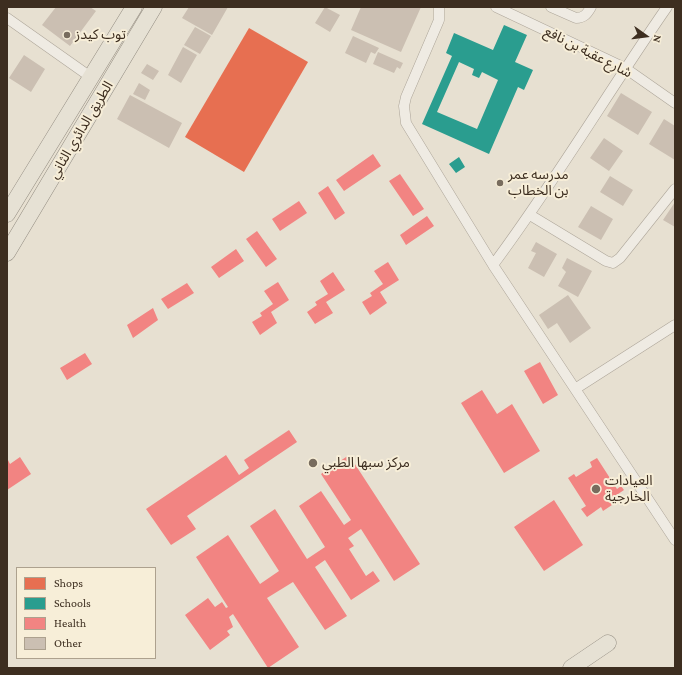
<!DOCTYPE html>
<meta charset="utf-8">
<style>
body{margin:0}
#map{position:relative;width:682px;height:675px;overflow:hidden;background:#e7e0d1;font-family:"Crimson Pro",serif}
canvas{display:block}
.frame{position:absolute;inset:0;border:8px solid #3d2e20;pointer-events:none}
.legend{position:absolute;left:16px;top:567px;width:140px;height:92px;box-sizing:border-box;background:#f7eed8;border:1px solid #ada18e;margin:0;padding:5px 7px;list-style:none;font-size:12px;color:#3d2e20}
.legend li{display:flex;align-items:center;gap:8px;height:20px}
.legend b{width:20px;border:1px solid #ada18e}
.north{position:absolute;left:626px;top:16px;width:40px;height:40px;-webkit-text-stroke:3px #f7eed8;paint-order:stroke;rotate:104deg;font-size:11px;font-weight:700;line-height:16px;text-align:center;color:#3d2e20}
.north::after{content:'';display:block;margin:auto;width:14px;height:18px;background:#3d2e20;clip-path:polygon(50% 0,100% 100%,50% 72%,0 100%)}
</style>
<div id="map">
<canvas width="682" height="675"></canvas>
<div class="frame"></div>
<ul class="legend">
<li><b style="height:11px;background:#e76f51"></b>Shops</li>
<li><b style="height:11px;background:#2a9d8f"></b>Schools</li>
<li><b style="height:11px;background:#f28482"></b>Health</li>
<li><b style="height:11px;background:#cbbfb2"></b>Other</li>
</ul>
<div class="north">N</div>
</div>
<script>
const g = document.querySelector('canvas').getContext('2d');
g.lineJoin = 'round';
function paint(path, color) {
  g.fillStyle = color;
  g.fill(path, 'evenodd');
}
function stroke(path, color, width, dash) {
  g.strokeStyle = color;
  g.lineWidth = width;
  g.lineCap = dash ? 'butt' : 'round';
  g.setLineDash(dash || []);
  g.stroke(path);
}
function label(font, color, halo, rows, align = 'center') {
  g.font = font + ' "Crimson Pro","Noto Sans Arabic",serif';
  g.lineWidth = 4;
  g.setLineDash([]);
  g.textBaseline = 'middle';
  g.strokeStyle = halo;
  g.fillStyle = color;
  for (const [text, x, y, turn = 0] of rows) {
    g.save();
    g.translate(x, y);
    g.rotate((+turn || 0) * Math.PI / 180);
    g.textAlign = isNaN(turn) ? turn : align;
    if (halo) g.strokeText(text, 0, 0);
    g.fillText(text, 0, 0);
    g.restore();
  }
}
paint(new Path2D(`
 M249,28L308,62L244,172L185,137Z`), '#e76f51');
paint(new Path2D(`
 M504,25L527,35L515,62L533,70L524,90L518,87L489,154L422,124L452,56L446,53L454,33L493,50ZM459,62L474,69L472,75L479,78L482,72L498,80L477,129L437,112Z
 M459,157L465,167L456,173L449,164Z`), '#2a9d8f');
paint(new Path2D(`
 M373,154L381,166L344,191L336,180Z
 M400,174L424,209L413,216L389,181Z
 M328,186L345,213L335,220L318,193Z
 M299,201L307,213L280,231L272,219Z
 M427,216L434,226L406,245L400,235Z
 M257,231L277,259L266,267L246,239Z
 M236,249L244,261L219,278L211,267Z
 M388,262L399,280L380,292L387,303L370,315L362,302L372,296L370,293L383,284L374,271Z
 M333,272L345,290L326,302L333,313L315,324L307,312L317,305L315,302L328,294L320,281Z
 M278,282L289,300L271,312L277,323L260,335L252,322L262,316L260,313L273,304L264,291Z
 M187,283L194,293L168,309L161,299Z
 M153,308L158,320L133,338L127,325Z
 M85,353L92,364L67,380L60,368Z
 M540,362L558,395L543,404L524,371Z
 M482,390L497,414L512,404L540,451L504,473L461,403Z
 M289,430L297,442L187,516L196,529L171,545L146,509L226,455L239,475L249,468L244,460Z
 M349,455L420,564L394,581L361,529L348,538L354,546L349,549L366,576L373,571L380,581L351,600L325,560L315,567L347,616L325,630L293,582L267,598L299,647L268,668L233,614L229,617L233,627L227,631L230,635L210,650L185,615L208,598L215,607L222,602L226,608L228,607L196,557L228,535L260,584L279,571L250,526L275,509L307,559L325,547L299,506L321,491L344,525L351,520L321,474Z
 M20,457L31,474L7,490V458L10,464Z
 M597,458L617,489L621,486L624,490L609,500L612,505L603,511L601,507L587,517L581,509L586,506L568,478L574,474L576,477L592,467L590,462Z
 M554,500L583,545L544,571L514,527Z`), '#f28482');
paint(new Path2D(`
 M56,7H90L96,11L70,46L42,25Z
 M189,7H228L212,35L182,18Z
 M325,7L340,15L330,32L315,23Z
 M361,7H421L401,52L351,30Z
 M195,27L211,36L200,54L184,45Z
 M353,36L379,48L375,54L371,52L366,63L345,53Z
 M183,47L197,55L181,83L168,75Z
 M378,52L403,63L400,69L397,67L394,73L373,64Z
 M24,55L45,69L31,92L9,78Z
 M147,64L159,71L153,80L141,73Z
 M139,83L150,90L145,100L133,94Z
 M621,93L652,112L638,135L607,116Z
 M130,95L182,123L169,148L117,119Z
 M664,119L675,126V160L649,144Z
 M604,138L623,151L609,171L590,158Z
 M610,176L633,190L623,206L600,192Z
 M675,202V227L663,220Z
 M591,206L613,219L601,240L578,227Z
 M536,242L557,254L544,277L528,268L536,253L531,251Z
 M567,258L592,271L578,297L558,286L566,272L562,268Z
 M568,295L591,328L570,343L557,323L548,329L539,315Z`), '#cbbfb2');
const minor = new Path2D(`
 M439,7V20L406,97L404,106L406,123L493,265L675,540
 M496,7L625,68L675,103
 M551,7L576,18C584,18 587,14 591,7
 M7,18L92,78
 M530,215L606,261L613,263L620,258L675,189
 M493,265C555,182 608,92 667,7
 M575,389L675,325`);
const primary = new Path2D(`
 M7,214L134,7
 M7,253L154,7
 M571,668L608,643`);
stroke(minor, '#ada599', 11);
stroke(primary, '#928b80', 17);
stroke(minor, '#efebe3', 10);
stroke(primary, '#e6e1d4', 16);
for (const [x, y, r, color] of [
 [67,35,4,"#786c5e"],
 [500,183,4,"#786c5e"],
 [313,463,5,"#786c5e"],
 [596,489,5,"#786c5e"]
]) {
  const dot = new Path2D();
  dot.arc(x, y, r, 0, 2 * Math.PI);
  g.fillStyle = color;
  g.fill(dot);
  stroke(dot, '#f7eed8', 1.5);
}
label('14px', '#3d2e20', '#f7eed8', [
 ["توب كيدز",75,35],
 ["مدرسه عمر",508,175],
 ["بن الخطاب",508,191],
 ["مركز سبها الطبي",322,463],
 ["العيادات",605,481],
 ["الخارجية",605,497]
], 'left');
label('14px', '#3d2e20', '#f7eed8', [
 ["شارع عقبة بن نافع",588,52,27],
 ["الطريق الدائري الثاني",81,130,-59]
]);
</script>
